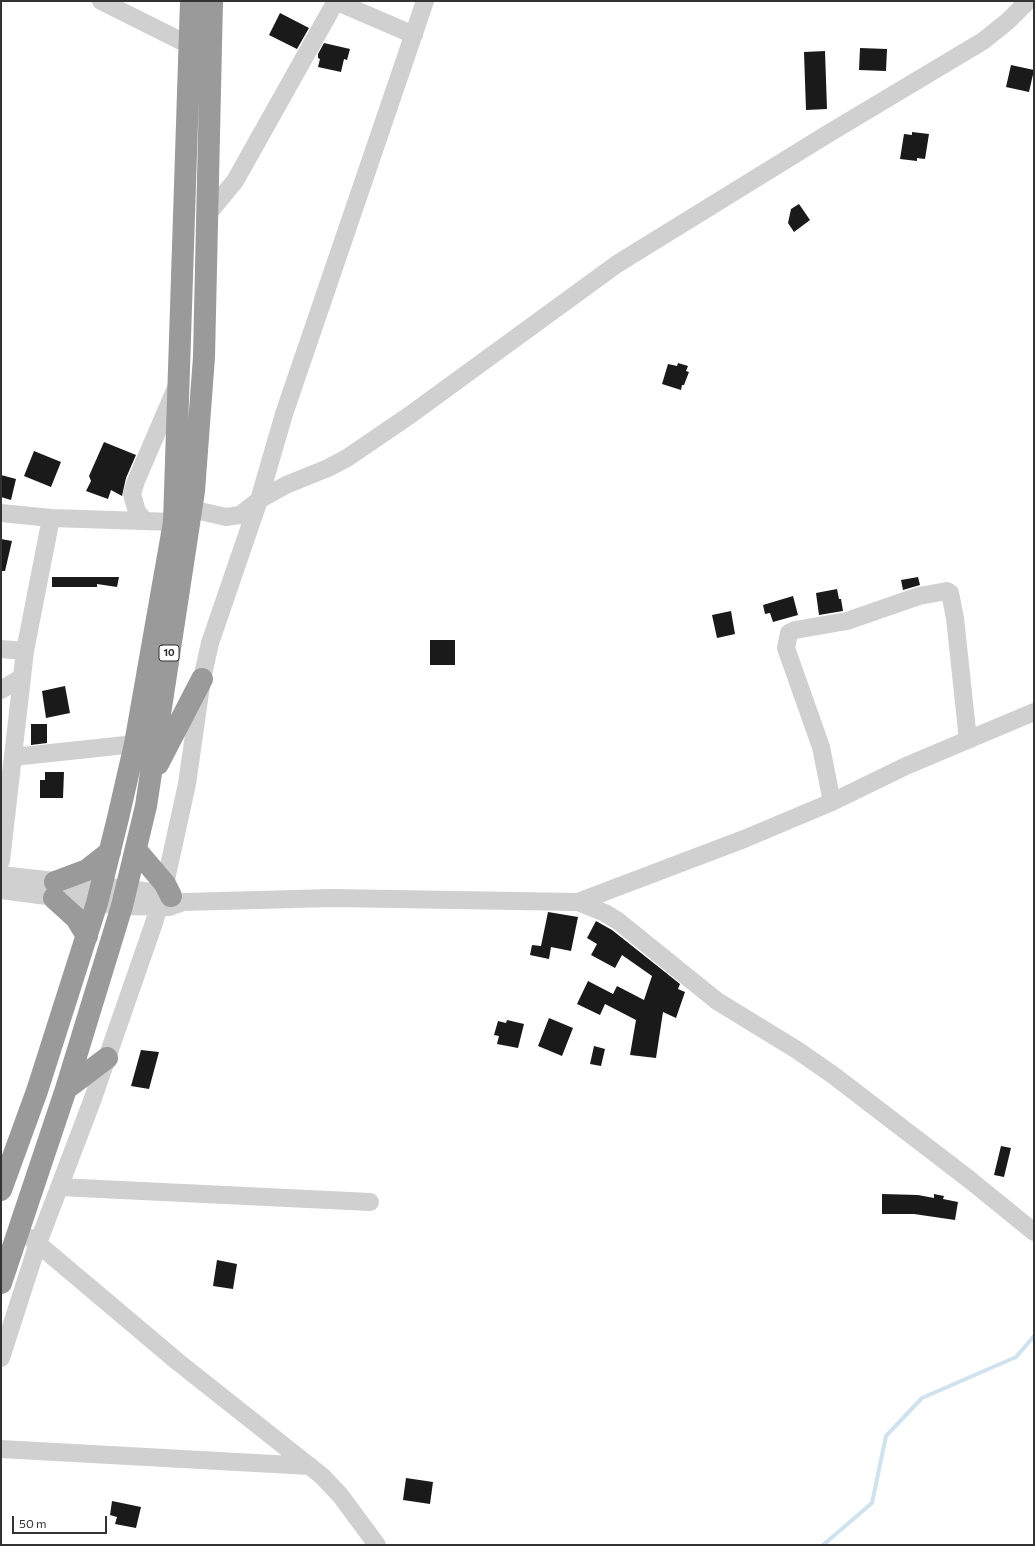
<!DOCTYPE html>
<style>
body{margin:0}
#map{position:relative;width:1035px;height:1546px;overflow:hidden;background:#fff;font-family:Commissioner,sans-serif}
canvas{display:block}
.frame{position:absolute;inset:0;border:2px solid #333;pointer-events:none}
.scale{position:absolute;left:12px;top:1516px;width:95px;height:18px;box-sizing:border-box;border:2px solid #333;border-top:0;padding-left:5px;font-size:12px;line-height:14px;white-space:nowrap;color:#333;-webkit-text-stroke:3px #fff;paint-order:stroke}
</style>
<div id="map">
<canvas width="1035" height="1546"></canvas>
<div class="frame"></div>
<div class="scale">50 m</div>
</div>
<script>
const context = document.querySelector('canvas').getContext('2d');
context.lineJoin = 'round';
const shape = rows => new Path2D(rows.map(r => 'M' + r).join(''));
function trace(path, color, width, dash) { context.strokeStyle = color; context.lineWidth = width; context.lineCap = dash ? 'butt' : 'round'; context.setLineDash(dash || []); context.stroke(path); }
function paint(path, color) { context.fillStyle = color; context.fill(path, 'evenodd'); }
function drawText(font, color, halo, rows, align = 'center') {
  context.font = font + ' Commissioner,sans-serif'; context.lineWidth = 4; context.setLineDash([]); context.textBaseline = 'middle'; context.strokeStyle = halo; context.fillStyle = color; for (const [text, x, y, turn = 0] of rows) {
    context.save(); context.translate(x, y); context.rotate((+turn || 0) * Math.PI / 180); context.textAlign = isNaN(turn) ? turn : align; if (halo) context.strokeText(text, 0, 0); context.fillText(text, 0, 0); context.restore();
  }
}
const stream = shape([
 [823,1545,872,1503,886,1436,922,1398,1016,1357,1034,1336]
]);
const building = shape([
 [280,13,309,28,297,49,269,35],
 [324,43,350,49,347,60,344,59,341,72,318,67,320,59,318,58,318,54],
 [860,48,887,49,886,71,859,70],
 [825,51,827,109,806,110,804,52],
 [1011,65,1034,70,1029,92,1006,87],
 [912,132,929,134,925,159,917,158,917,161,900,159,904,134,912,135],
 [799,204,810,220,794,232,788,223,791,209],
 [678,363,688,366,686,371,689,372,684,385,682,385,681,390,662,384,668,364,677,366],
 [104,442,136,455,126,478,122,496,111,490,108,499,86,491,91,481,89,476],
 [34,451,61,462,51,487,24,476],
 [1,475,16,479,11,500,1,497],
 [1,539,12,541,5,571,1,571],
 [52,577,119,577,117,587,97,584,97,587,52,587],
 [918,577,920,585,903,590,901,580],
 [837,589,839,599,841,599,843,611,819,615,816,593],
 [793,596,798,615,773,622,770,613,765,614,763,605],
 [731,611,735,634,717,638,712,615],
 [430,640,455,640,455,665,430,665],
 [65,686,70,713,46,718,42,691],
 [31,724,47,724,47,743,31,745],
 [45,772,64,772,63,798,40,798,40,780,45,780],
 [548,912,578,917,571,951,551,947,549,959,530,955,532,945,541,946],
 [596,921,612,930,680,984,678,989,685,992,676,1018,663,1012,656,1058,630,1055,636,1020,605,1004,600,1015,577,1004,588,981,613,994,617,986,644,1000,652,976,622,955,615,968,591,955,597,944,587,938],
 [549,1018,573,1028,562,1056,538,1046],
 [507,1020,524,1024,518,1048,497,1044,499,1036,494,1035,498,1021,506,1023],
 [594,1046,605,1049,601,1066,590,1064],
 [141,1050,159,1052,149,1089,131,1086],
 [1001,1146,1011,1148,1004,1177,994,1175],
 [882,1194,918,1195,934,1198,934,1194,944,1196,943,1199,958,1202,955,1220,914,1214,882,1214],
 [217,1260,237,1264,233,1289,213,1286],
 [406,1478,433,1482,430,1504,403,1500],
 [112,1501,141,1507,136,1528,115,1524,117,1517,110,1515]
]);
const minor = shape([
 [101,1,191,46],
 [335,1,414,35],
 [207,215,235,181,336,1],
 [191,509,226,517,240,515,259,500,286,485,328,468,347,458,410,415,617,264,826,135,983,41,1008,21,1028,1],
 [1,513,51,518,174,522],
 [145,521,137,512,132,494,136,481,176,388],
 [1,649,25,651],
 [1,690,21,678],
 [13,757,135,744],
 [832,802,821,747,786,648,789,633,795,630,847,621,919,596,947,591,950,593,955,618,968,740],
 [1,861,25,651,51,518],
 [1,875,162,893,172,897],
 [1,890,122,906,169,907,183,902,332,898,578,902,605,913,618,921,717,1001,797,1050,833,1075,970,1180,1034,1232],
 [578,902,744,839,832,802,906,766,1034,712],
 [59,1187,370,1202],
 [31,1238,178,1362,322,1476,340,1495,377,1545],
 [1,1358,38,1243,92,1101,154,923,165,884,187,784,202,679,210,643,259,500,284,414,425,1],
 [1,1449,310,1466]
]);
const highway = shape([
 [158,764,202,679],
 [137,851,165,884,171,896],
 [55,882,87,870,110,852],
 [54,898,76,918,87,936],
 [66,1089,107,1058],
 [1,1190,37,1091,97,903,118,818,135,744,174,522,191,1],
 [1,1283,66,1089,122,906,146,806,194,491,204,357,212,1]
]);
const shields = [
 [169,653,20]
];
const shieldNames = [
 ["10",169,653]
];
trace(stream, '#cfe2ee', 4);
paint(building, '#1a1a1a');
trace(minor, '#d0d0d0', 18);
trace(highway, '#9a9a9a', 22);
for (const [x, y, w] of shields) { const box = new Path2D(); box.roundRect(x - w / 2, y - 8, w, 16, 3); context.fillStyle = '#fff'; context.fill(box); trace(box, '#333', 1); }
drawText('bold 10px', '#333', null, shieldNames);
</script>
